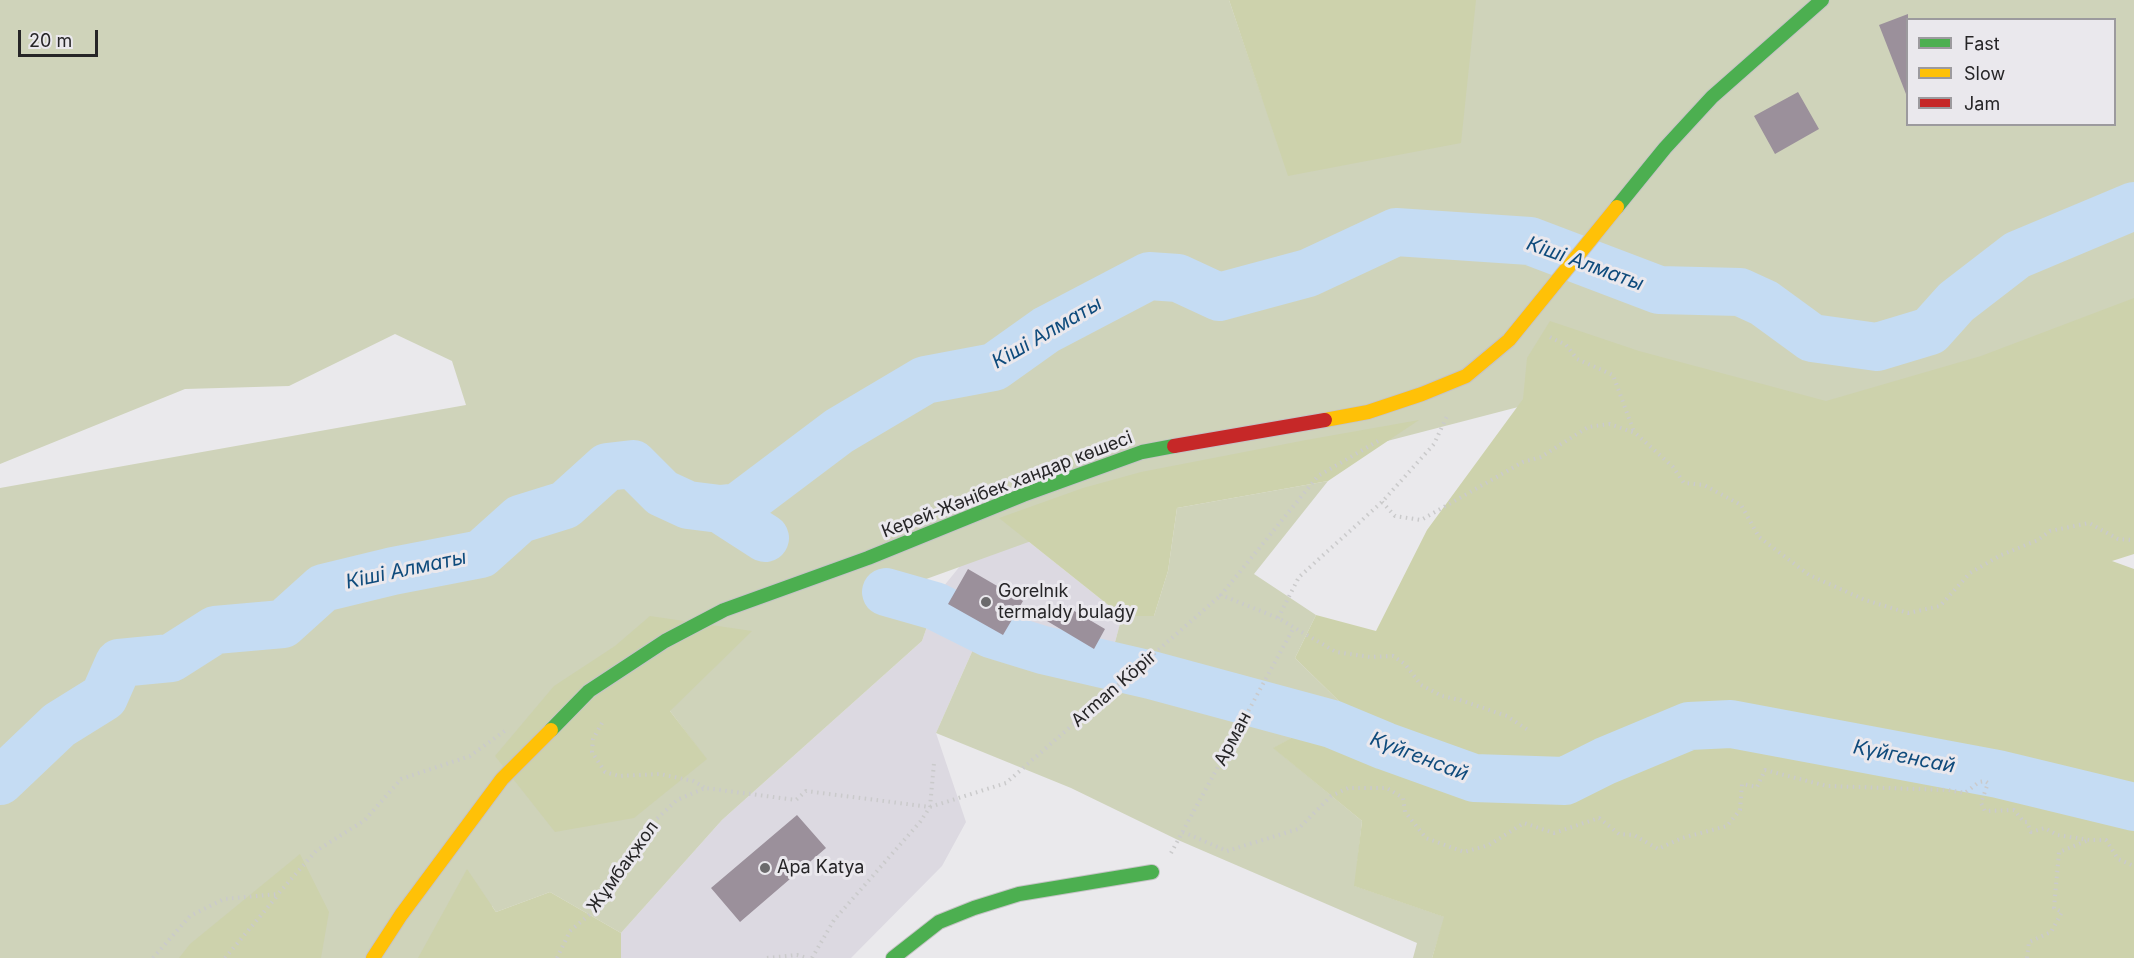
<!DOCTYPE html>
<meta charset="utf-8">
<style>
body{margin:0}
#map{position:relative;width:2134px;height:958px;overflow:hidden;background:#eae9ec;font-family:Inter,sans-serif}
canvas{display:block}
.legend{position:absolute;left:1906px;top:18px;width:210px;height:108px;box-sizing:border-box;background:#eae8ed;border:2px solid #9c9a9e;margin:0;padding:8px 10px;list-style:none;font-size:18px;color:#262527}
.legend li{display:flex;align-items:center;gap:12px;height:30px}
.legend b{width:30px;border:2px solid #9c9a9e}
.scale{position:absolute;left:18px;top:30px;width:80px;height:27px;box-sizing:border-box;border:3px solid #262527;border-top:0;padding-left:8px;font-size:18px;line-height:21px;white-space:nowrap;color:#262527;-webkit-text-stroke:4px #eae8ed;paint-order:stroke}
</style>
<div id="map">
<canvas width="2134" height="958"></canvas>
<ul class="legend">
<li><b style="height:8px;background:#4caf50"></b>Fast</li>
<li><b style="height:8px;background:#ffc107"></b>Slow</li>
<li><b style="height:8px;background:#c62828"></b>Jam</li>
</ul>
<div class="scale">20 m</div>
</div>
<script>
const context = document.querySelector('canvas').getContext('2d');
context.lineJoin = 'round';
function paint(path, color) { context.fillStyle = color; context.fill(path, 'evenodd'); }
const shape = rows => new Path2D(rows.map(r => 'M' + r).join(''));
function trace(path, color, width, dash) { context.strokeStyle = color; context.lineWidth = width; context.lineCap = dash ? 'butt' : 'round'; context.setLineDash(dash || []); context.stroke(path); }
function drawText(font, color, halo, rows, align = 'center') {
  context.font = font + ' Inter,sans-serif'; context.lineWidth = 6; context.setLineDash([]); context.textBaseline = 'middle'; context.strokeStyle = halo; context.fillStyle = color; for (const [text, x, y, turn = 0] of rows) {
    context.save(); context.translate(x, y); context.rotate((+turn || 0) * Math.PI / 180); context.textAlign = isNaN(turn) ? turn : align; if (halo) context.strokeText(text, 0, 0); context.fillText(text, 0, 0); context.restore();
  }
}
const built = shape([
 [999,518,1122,616,1114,646,1087,669,1026,664,975,645,936,733,966,822,942,866,851,958,621,958,621,933,722,820,922,641,939,592]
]);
const green = shape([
 [0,0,1229,0,1262,97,1381,0,2134,0,2134,385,1918,437,1603,385,1106,514,893,591,905,590,921,582,939,592,922,641,722,820,621,933,550,892,496,912,492,906,456,958,0,958,0,488,466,405,452,361,395,334,289,386,185,389,0,464],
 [1908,20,2114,20,2114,124,1908,124],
 [673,709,670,711,706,759,588,764],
 [1328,481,1254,574,1316,615,1295,658,1346,708,1274,748,1362,821,1355,886,1445,917,1432,958,1413,958,1417,943,1178,840,1071,788,936,733,975,645,1026,664,1087,669,1114,646,1122,616,1154,616,1168,571,1177,508]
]);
const forest = shape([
 [1229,0,1476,0,1461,143,1288,176],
 [2134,298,2134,554,2112,561,2134,569,2134,958,1432,958,1444,917,1354,886,1362,821,1273,748,1346,708,1295,658,1316,615,1376,631,1427,530,1523,399,1527,358,1550,321,1639,351,1826,401,1981,356],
 [1419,420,1328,481,1177,508,1168,571,1154,616,1122,616,999,518,1083,488,1141,472,1306,440],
 [650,616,752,631,670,711,707,759,634,818,555,832,495,756,554,686,615,646],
 [300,854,329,912,321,958,179,958,190,944],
 [467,869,496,912,550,892,621,933,621,958,418,958]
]);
const river = shape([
 [720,509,765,538],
 [886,592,935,606,991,634,1043,650,1151,675,1332,724,1385,746,1474,778,1565,781,1605,761,1689,726,1731,724,1998,774,2134,807],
 [0,781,59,725,104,697,119,663,171,658,215,630,283,624,323,588,393,571,481,554,520,519,565,505,607,467,633,464,662,493,688,505,720,509,738,507,839,431,925,380,994,367,1046,330,1149,276,1178,278,1219,297,1308,273,1396,232,1530,241,1659,290,1740,292,1764,303,1812,338,1877,347,1930,331,1956,302,2017,255,2134,206]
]);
const building = shape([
 [1908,14,1908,94,1906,94,1879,25],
 [1798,92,1819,129,1775,154,1754,116],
 [968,569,1023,601,1003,635,948,604],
 [1059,602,1105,629,1094,649,1047,621],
 [797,815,826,848,740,922,711,888]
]);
const path = shape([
 [1550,337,1566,345,1577,359,1613,375,1634,432],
 [1378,441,1318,476,1221,595,1278,618,1336,652,1370,657,1393,656,1405,664,1421,685,1442,696,1460,700,1507,716,1528,730],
 [1382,502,1395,516,1421,520,1523,462,1541,457,1588,427,1610,424,1635,433,1673,467,1684,483,1704,485,1741,505,1759,537,1809,575,1865,600,1908,613,1940,606,1970,573,2001,555,2038,540,2050,531,2089,523,2118,539,2134,540],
 [1278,618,1299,577,1382,502,1434,444,1447,416],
 [602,723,593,739,592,752,605,772,619,776,660,774,693,781,704,787],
 [1183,832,1227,851,1298,829,1331,796,1348,788,1387,788,1403,798,1405,812,1426,838,1464,852,1489,845,1524,823,1554,833,1599,818,1619,834,1634,835,1658,849,1682,838,1727,826,1740,810,1742,784,1757,787,1765,770,1827,786,1948,790,1965,793,1979,782,1985,781,1988,783,1981,803,1985,811,2014,810,2024,822,2027,822,2031,832,2045,828,2057,835,2090,840,2106,840,2118,859,2134,866],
 [1171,853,1294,627],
 [153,958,190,916,224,899,278,894,316,851,365,820,401,779,470,756,506,730],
 [225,958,278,895],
 [557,958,570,931,589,915,639,851,649,826,677,800,705,788,796,800,806,791,930,807,1006,783,1221,595],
 [767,958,797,955,807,958],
 [812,958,834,920,920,822,930,807,934,763],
 [2027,958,2029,942,2051,932,2062,912,2054,908,2059,852,2089,840]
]);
const fast = shape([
 [1617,207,1665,148,1712,97,1822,0],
 [551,730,589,691,665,641,724,610,868,558,1023,495,1142,452,1174,446],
 [893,958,939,922,974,908,1019,894,1152,872]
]);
const slow = shape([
 [1325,420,1368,412,1422,394,1466,376,1509,340,1617,207],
 [373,958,401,915,502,779,551,730]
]);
const jam = shape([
 [1174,446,1325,420]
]);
const markers = [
 [986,602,6,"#6b6a6c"],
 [765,868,6,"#6b6a6c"]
];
const streetNames = [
 ["Керей-Жәнібек хандар көшесі",1007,485,-21],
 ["Arman Köpir",1114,689,-41],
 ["Арман",1233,739,-62],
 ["Жұмбақжол",623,867,-54]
];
const poiNames = [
 ["Gorelnık",998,592],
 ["termaldy bulaǵy",998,613],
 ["Apa Katya",777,868]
];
const waterNames = [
 ["Кіші Алматы",1585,264,20],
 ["Кіші Алматы",1047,333,-30],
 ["Кіші Алматы",406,570,-12],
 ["Күйгенсай",1419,757,21],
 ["Күйгенсай",1904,757,11]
];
paint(built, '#dcd9e1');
paint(green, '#cfd3ba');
paint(forest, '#cdd2ac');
trace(river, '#c5dcf3', 48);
paint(building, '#9b909b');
trace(fast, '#c5c4c6', 16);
trace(slow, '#c5c4c6', 16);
trace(jam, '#c5c4c6', 16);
trace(path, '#cacacb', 4, [1.5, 4.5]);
trace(fast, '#4caf50', 14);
trace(slow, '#ffc107', 14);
trace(jam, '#c62828', 14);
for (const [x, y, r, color] of markers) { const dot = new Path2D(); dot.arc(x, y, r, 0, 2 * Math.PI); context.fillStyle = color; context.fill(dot); trace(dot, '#eae8ed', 2); }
drawText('18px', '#262527', '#eae8ed', streetNames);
drawText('18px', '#262527', '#eae8ed', poiNames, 'left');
drawText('italic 20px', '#0f4b7c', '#eae8ed', waterNames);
</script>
